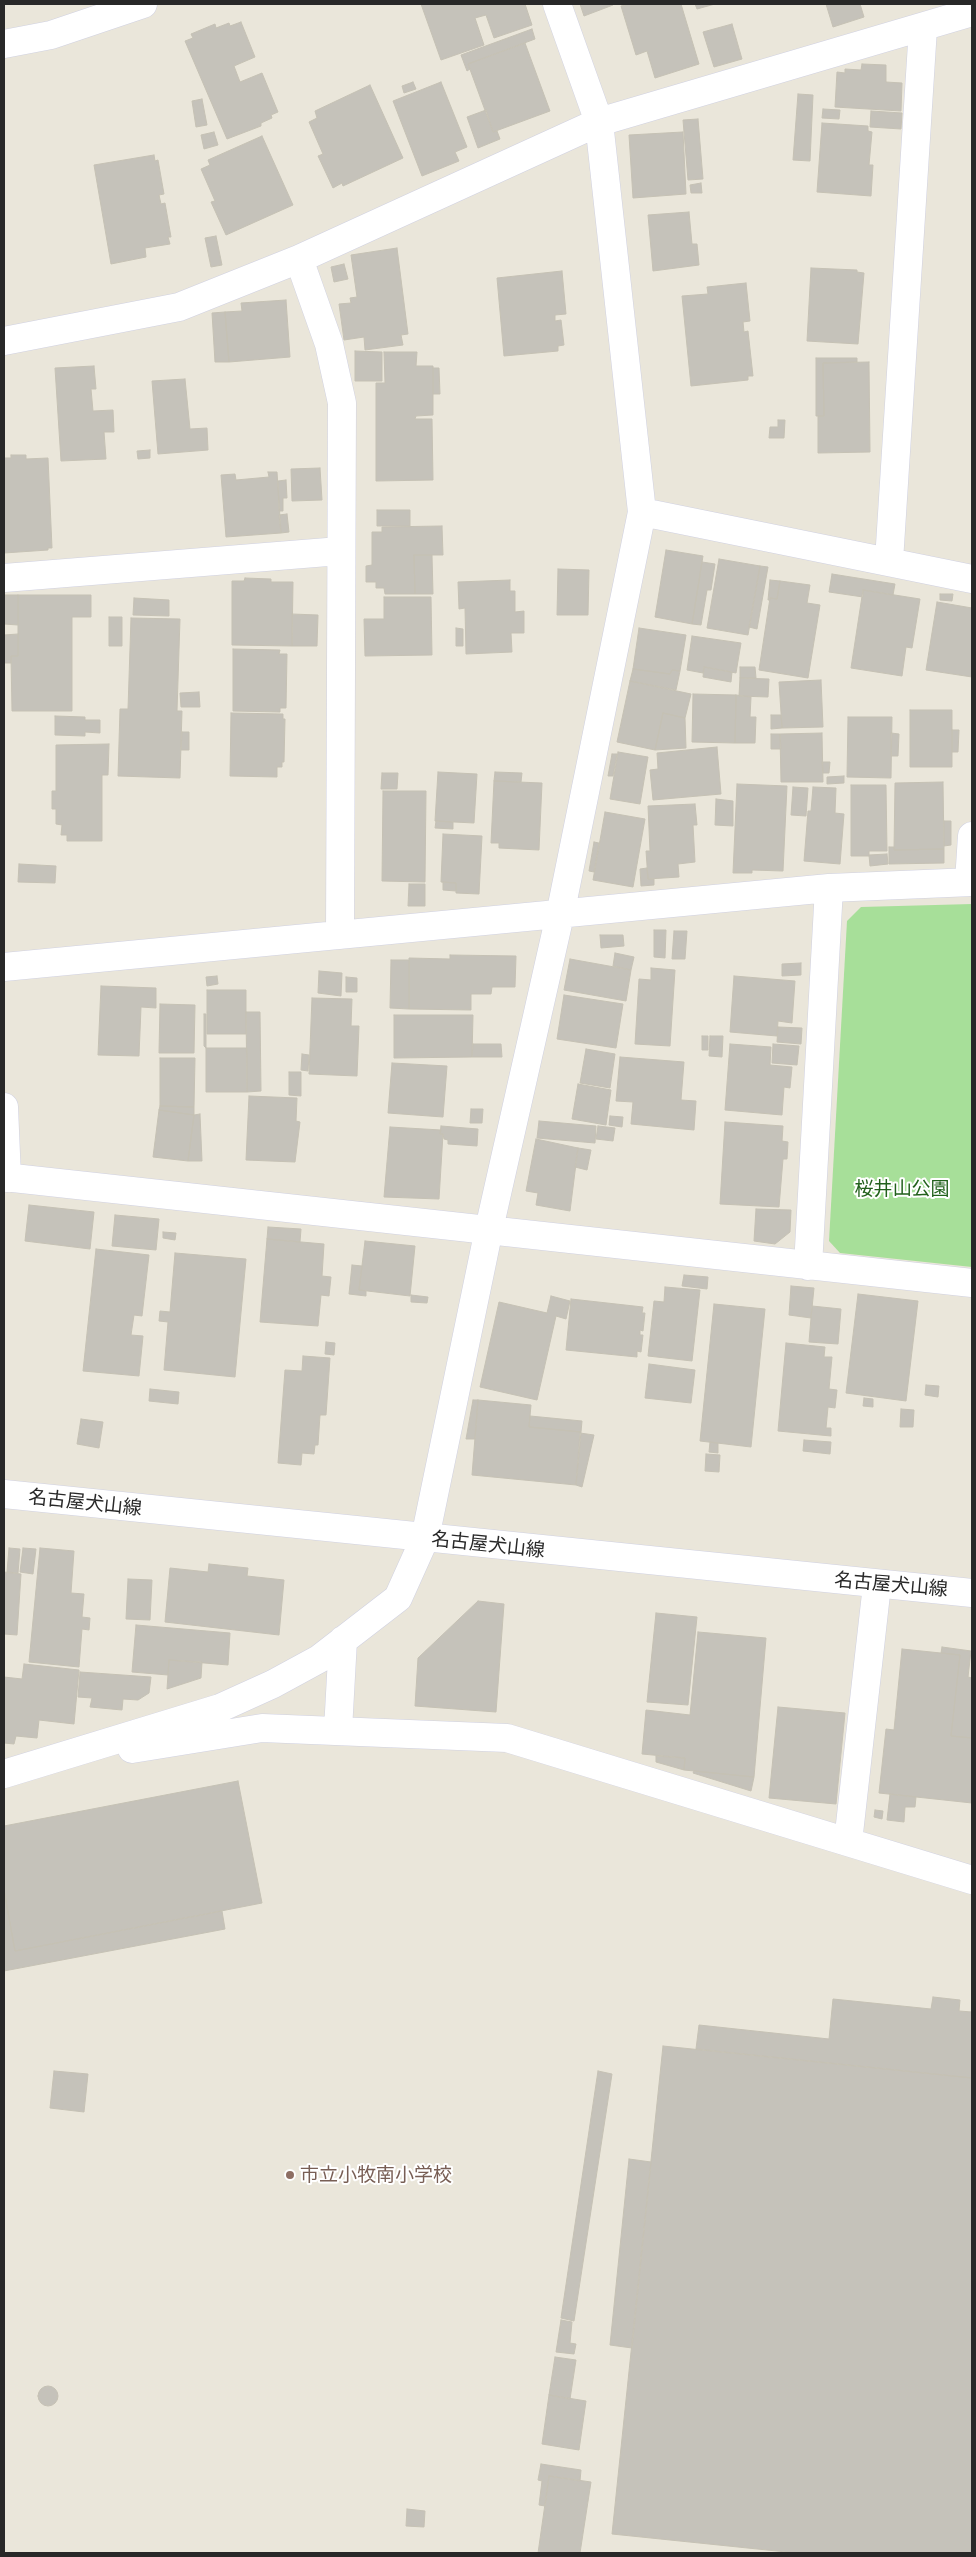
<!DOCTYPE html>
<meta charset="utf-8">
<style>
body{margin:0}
#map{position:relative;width:976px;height:2557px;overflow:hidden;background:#eae6da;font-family:"Alegreya Sans",sans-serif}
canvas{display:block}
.frame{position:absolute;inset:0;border:5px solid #282828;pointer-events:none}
</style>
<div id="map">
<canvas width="976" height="2557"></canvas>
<div class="frame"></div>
</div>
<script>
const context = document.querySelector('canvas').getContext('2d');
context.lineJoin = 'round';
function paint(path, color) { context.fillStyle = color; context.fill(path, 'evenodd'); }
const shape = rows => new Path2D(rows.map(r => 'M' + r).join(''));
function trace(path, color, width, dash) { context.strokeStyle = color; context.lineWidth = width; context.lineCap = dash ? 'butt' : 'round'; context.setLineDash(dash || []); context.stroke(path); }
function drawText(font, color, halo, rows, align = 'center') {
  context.font = font + ' "Alegreya Sans","Noto Sans JP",sans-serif'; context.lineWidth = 4; context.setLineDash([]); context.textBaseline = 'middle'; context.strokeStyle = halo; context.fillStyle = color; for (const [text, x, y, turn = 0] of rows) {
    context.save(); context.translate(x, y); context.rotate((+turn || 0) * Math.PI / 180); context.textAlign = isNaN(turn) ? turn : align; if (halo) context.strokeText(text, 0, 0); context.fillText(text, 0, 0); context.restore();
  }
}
const green = shape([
 [972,904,972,1267,840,1253,829,1241,847,921,861,907]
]);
const building = shape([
 [421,4,525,4,532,25,494,38,486,15,475,18,484,45,441,60,421,4],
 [580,4,612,4,613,5,584,16,580,4],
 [630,4,681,4,699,64,655,78,647,51,636,55,621,6,630,4],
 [695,4,715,4,697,9,695,4],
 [826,4,860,4,864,17,833,27,826,4],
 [241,22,255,57,234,66,240,82,262,73,278,112,271,115,272,118,261,123,261,126,227,139,185,41,193,38,191,34,215,24,216,28,229,23,230,26,241,22],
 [732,24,742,59,714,67,703,32,732,24],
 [532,29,535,39,468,64,470,69,467,71,461,55,532,29],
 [525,43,550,111,493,132,468,64,525,43],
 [862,64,886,65,886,82,902,83,901,111,835,107,837,72,845,73,845,69,861,70,862,64],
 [413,82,416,89,404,93,402,86,413,82],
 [441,82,467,147,455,152,459,161,422,176,393,101,441,82],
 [370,85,403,158,343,186,342,183,333,188,318,156,323,154,309,122,317,118,315,111,370,85],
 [798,94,813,95,810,161,793,160,798,94],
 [202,99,207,125,196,127,192,101,202,99],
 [823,109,840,110,839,119,822,118,823,109],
 [486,110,493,132,497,131,500,139,478,148,467,117,486,110],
 [871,111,902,113,901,129,870,127,871,111],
 [698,119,703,179,688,180,683,120,698,119],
 [822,123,868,126,868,131,872,132,869,165,873,165,871,196,817,192,822,123],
 [214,132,218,145,204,149,201,135,214,132],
 [683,132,686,194,633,198,629,135,683,132],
 [262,136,293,205,226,235,211,202,215,201,201,169,210,165,208,160,262,136],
 [154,155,155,161,158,160,164,194,159,195,161,204,165,203,171,237,168,237,170,244,145,248,146,257,111,264,94,165,154,155],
 [701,183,702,193,691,193,690,185,701,183],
 [689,212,692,244,697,244,699,265,653,271,648,215,689,212],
 [216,236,222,265,211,267,205,238,216,236],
 [397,248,408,334,401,335,403,345,365,350,364,337,344,340,339,304,351,303,350,298,357,297,351,255,397,248],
 [344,264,348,279,334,282,331,267,344,264],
 [811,268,857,270,857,272,864,273,858,344,807,341,811,268],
 [562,271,566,314,555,315,555,321,561,320,564,345,558,346,558,351,504,356,497,278,562,271],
 [746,283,750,321,743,322,744,332,748,331,753,376,748,376,748,380,691,386,682,296,708,294,707,287,746,283],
 [286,300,290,357,229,362,225,312,242,311,241,303,286,300],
 [225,312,229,362,215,362,212,313,225,312],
 [355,351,382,352,382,381,355,381,355,351],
 [384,352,417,352,416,366,433,366,433,415,416,416,415,419,432,419,433,480,376,481,376,383,385,383,384,352],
 [816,358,857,358,857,362,823,363,824,416,816,416,816,358],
 [869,362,870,452,818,453,818,416,824,416,823,363,869,362],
 [94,366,96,389,91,389,93,411,113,410,114,432,104,432,106,459,61,461,55,368,94,366],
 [433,368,439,368,440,394,433,394,433,368],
 [185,379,190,429,207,428,208,450,158,454,152,381,185,379],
 [778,420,785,420,784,438,769,438,770,427,778,427,778,420],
 [150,450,150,458,138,459,137,451,150,450],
 [11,455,26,455,26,459,48,458,52,548,48,548,48,550,4,553,4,458,11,458,11,455],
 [320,468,322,500,292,501,291,469,320,468],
 [268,472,277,472,281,533,226,537,221,475,235,474,236,480,269,477,268,472],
 [286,480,287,498,283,498,283,511,279,511,278,481,286,480],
 [377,510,410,510,410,526,377,526,377,510],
 [287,514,289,532,281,533,279,515,287,514],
 [442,526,443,555,414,555,415,594,385,594,384,588,376,588,376,582,366,582,366,566,372,565,372,532,382,532,382,527,442,526],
 [666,550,703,556,692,624,655,617,666,550],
 [414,555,432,555,433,594,415,594,414,555],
 [719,559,760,566,748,635,707,628,719,559],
 [702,562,715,564,711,590,707,590,701,625,692,624,702,562],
 [760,566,768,567,757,629,749,627,760,566],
 [558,569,589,570,588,615,557,615,558,569],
 [832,574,895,584,893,595,863,590,863,597,829,592,832,574],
 [245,578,271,579,271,582,293,582,292,646,232,645,232,581,244,581,245,578],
 [510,580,510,591,515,591,515,612,524,611,524,633,511,633,512,652,466,654,465,608,459,609,458,582,510,580],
 [770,580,780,581,777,599,770,598,770,600,768,600,770,580],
 [780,581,810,585,807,603,820,605,808,678,759,670,770,598,777,599,780,581],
 [863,590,920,599,912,648,906,647,902,676,851,668,863,590],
 [940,594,953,594,952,601,940,600,940,594],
 [4,595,18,595,18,625,4,624,4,595],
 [18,595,91,595,91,617,72,617,72,711,12,711,11,656,18,656,18,595],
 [384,597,431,597,432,655,365,656,364,619,384,619,384,597],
 [134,598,169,600,169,616,133,615,134,598],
 [937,602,972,608,972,677,926,670,937,602],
 [292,614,318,615,317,646,292,646,292,614],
 [109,617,122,617,122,646,109,646,109,617],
 [131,618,180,619,177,711,182,711,180,778,118,776,120,709,128,709,131,618],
 [456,628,463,629,463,646,456,646,456,628],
 [639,628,686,635,680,671,672,670,670,674,633,669,639,628],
 [18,634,18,656,11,656,11,663,4,663,4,635,18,634],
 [692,636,741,643,736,673,704,667,703,673,687,670,692,636],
 [233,649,280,650,279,654,287,654,286,708,280,708,280,712,233,711,233,649],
 [704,667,732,672,731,682,703,677,704,667],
 [740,667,755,667,756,678,740,678,740,667],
 [633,669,670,674,672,670,680,671,676,690,630,681,633,669],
 [740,678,769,679,768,697,739,696,740,678],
 [821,680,823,727,782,728,779,682,821,680],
 [630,681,691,694,685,718,663,713,655,750,617,742,630,681],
 [199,692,200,707,181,707,180,693,199,692],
 [693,694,736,695,735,743,692,742,693,694],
 [736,695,751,697,750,717,756,717,755,743,735,743,736,695],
 [910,710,952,710,952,767,910,767,910,710],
 [231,713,283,714,283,719,285,719,284,762,282,762,282,767,277,767,277,777,230,776,231,713],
 [663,713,685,718,686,748,655,750,663,713],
 [771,715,781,715,782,728,771,729,771,715],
 [55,716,85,717,85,720,100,720,100,733,85,732,85,736,55,735,55,716],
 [848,717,892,717,891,778,847,777,848,717],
 [952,730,959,730,958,752,952,752,952,730],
 [182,732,189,732,189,750,181,750,182,732],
 [822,733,823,782,781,782,780,734,822,733],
 [891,733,899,734,898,756,891,756,891,733],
 [771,734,780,734,781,749,771,749,771,734],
 [109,744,108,775,102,775,102,841,67,841,67,835,61,835,62,825,56,824,56,809,52,809,52,791,56,791,56,745,109,744],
 [717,747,721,794,653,800,650,770,658,769,657,753,717,747],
 [618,752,648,757,640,804,610,799,618,752],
 [612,754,617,754,613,776,608,776,612,754],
 [822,762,830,762,829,773,823,773,822,762],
 [438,772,477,774,474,823,435,821,438,772],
 [495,772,522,773,521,782,494,781,495,772],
 [382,773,398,773,397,789,381,789,382,773],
 [844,776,844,783,827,784,827,777,844,776],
 [494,781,542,783,539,850,499,848,499,843,491,843,494,781],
 [943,782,944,849,894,850,895,783,943,782],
 [737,784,787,786,783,871,752,870,752,873,733,873,737,784],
 [851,785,886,785,887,851,869,851,869,856,851,856,851,785],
 [793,787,808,788,806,816,791,815,793,787],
 [813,787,836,788,835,813,844,814,840,864,804,861,808,811,811,811,813,787],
 [383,791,426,791,425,882,382,881,383,791],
 [716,799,733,801,733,826,715,825,716,799],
 [695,804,697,825,693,825,695,862,678,864,679,877,648,879,646,851,650,851,648,806,695,804],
 [605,812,645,819,633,887,593,880,605,812],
 [436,821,453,822,453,829,435,828,436,821],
 [944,821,951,821,951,845,944,846,944,821],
 [443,834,482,836,479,894,456,893,456,883,441,882,443,834],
 [594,842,599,843,594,872,589,871,594,842],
 [889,847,894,847,894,850,944,849,944,863,889,864,889,847],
 [887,854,888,864,870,866,869,855,887,854],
 [19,864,56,866,55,883,18,882,19,864],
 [647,868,648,879,654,879,654,885,641,886,640,869,647,868],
 [443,882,456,883,456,891,443,890,443,882],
 [409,884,425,884,425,906,408,906,409,884],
 [654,930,666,930,665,958,654,957,654,930],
 [674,931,687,931,685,959,672,959,674,931],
 [600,935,623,935,624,946,601,948,600,935],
 [615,953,634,957,631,970,613,966,615,953],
 [450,955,516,956,515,987,492,987,491,994,471,994,471,1010,409,1009,409,958,450,959,450,955],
 [570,959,631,970,626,1001,564,990,570,959],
 [391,960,409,960,409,1009,390,1008,391,960],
 [801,963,801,975,782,976,782,964,801,963],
 [651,968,675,970,670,1046,635,1044,639,979,651,980,651,968],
 [319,971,342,973,341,996,318,993,319,971],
 [217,976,218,984,207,986,206,977,217,976],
 [734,976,795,981,792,1023,778,1021,777,1036,730,1032,734,976],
 [346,977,357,978,357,992,346,992,346,977],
 [101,986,156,988,156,1008,141,1007,139,1056,98,1055,101,986],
 [207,990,246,990,246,1034,207,1034,207,990],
 [564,995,623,1004,616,1048,557,1039,564,995],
 [312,998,352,999,351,1026,359,1026,357,1076,309,1074,312,998],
 [160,1004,195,1005,194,1053,159,1053,160,1004],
 [246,1012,260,1012,261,1091,247,1092,246,1012],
 [204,1014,206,1014,206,1048,204,1046,204,1014],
 [394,1015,473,1015,472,1057,394,1058,394,1015],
 [778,1027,802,1028,801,1044,777,1042,778,1027],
 [702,1036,708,1036,708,1050,702,1050,702,1036],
 [710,1036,723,1036,722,1057,709,1056,710,1036],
 [473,1044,501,1044,502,1057,472,1057,473,1044],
 [730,1044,771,1047,770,1065,792,1067,790,1088,784,1087,782,1115,725,1110,730,1044],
 [773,1044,799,1046,797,1065,772,1063,773,1044],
 [206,1048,247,1048,247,1092,206,1092,206,1048],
 [586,1049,615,1054,610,1088,580,1083,586,1049],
 [302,1054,309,1055,308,1071,301,1070,302,1054],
 [620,1057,684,1062,681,1100,696,1101,694,1130,631,1124,633,1102,616,1101,620,1057],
 [160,1058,195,1058,194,1107,160,1106,160,1058],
 [392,1063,447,1066,443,1117,388,1113,392,1063],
 [289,1072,301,1072,301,1096,289,1095,289,1072],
 [578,1084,611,1090,606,1125,572,1119,578,1084],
 [249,1096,297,1098,296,1121,300,1122,295,1162,246,1160,249,1096],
 [160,1106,194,1107,194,1115,159,1110,160,1106],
 [471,1109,483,1109,482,1123,470,1123,471,1109],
 [159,1110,194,1115,188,1161,153,1157,159,1110],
 [200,1114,202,1161,188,1161,194,1115,200,1114],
 [610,1116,623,1117,622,1127,609,1125,610,1116],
 [539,1121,596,1126,595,1143,537,1138,539,1121],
 [725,1122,783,1126,782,1141,788,1142,787,1159,783,1159,779,1207,720,1204,725,1122],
 [441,1126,478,1129,477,1146,448,1144,448,1140,444,1139,443,1134,440,1134,441,1126],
 [598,1126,615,1128,613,1141,596,1139,598,1126],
 [390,1127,441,1130,440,1134,443,1134,439,1199,384,1197,390,1127],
 [536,1139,578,1148,570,1211,536,1205,538,1193,526,1191,536,1139],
 [578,1148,591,1150,587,1170,575,1167,578,1148],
 [29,1205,94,1212,90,1249,25,1241,29,1205],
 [756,1209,791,1210,790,1232,775,1244,754,1241,756,1209],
 [115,1215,159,1219,156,1250,112,1246,115,1215],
 [268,1227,301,1229,300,1242,267,1239,268,1227],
 [163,1232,176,1233,175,1240,163,1238,163,1232],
 [267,1239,324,1244,322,1276,331,1277,329,1296,321,1295,318,1326,260,1322,267,1239],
 [365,1241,415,1246,410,1296,359,1290,365,1241],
 [96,1249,149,1255,142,1316,134,1315,131,1335,143,1336,139,1376,83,1371,96,1249],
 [175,1253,246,1259,235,1377,164,1370,168,1322,159,1321,160,1311,170,1312,175,1253],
 [352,1265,362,1266,359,1290,366,1291,366,1296,349,1294,352,1265],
 [684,1275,708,1277,707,1289,682,1286,684,1275],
 [791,1286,814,1288,811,1318,789,1315,791,1286],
 [665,1287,700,1290,692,1361,648,1356,654,1301,664,1302,665,1287],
 [858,1294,918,1301,906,1401,846,1393,858,1294],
 [411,1295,428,1297,427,1303,411,1302,411,1295],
 [551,1296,570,1301,566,1319,556,1316,537,1400,480,1387,499,1302,547,1313,551,1296],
 [571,1299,643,1307,642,1313,645,1313,643,1331,640,1330,640,1335,643,1335,641,1352,637,1351,637,1357,566,1350,571,1299],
 [714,1304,765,1309,751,1447,700,1441,714,1304],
 [812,1306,841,1309,838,1344,809,1342,812,1306],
 [326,1342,335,1343,334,1355,325,1354,326,1342],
 [786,1343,825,1347,824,1357,832,1357,829,1389,837,1390,835,1408,828,1407,826,1428,831,1428,831,1436,778,1431,786,1343],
 [303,1356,330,1358,326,1415,320,1415,318,1445,315,1445,314,1454,302,1453,301,1465,278,1463,285,1370,302,1371,303,1356],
 [649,1364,695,1370,691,1403,645,1398,649,1364],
 [926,1385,939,1386,938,1397,925,1395,926,1385],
 [150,1389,179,1392,178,1404,149,1401,150,1389],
 [864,1398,873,1399,873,1407,863,1406,864,1398],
 [473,1400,478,1400,475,1439,466,1439,473,1400],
 [478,1400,531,1405,529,1427,581,1432,576,1485,472,1475,478,1400],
 [901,1409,914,1410,913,1427,900,1427,901,1409],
 [530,1416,582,1421,581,1432,529,1427,530,1416],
 [81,1419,103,1422,99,1448,77,1444,81,1419],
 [580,1433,594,1435,582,1487,576,1485,580,1433],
 [804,1440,831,1442,830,1454,803,1451,804,1440],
 [710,1442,718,1443,718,1453,709,1452,710,1442],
 [706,1454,720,1455,719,1472,705,1471,706,1454],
 [9,1548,20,1549,18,1573,7,1572,9,1548],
 [23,1548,36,1549,33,1574,20,1572,23,1548],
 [40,1548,74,1551,71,1593,84,1594,82,1617,90,1618,89,1630,82,1629,79,1667,29,1662,40,1548],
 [209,1564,248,1568,247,1576,284,1580,279,1635,165,1622,170,1568,208,1572,209,1564],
 [4,1572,21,1574,17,1635,4,1634,4,1572],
 [128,1579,152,1580,150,1620,126,1619,128,1579],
 [478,1601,504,1604,496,1712,415,1706,418,1658,478,1601],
 [656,1613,697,1617,688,1705,647,1702,656,1613],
 [136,1625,230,1633,228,1665,169,1660,168,1675,132,1672,136,1625],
 [698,1632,766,1638,754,1777,684,1770,685,1758,642,1754,646,1710,690,1715,698,1632],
 [942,1647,971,1651,968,1677,972,1678,972,1738,951,1736,960,1655,941,1653,942,1647],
 [902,1649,960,1655,951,1736,972,1738,972,1803,879,1793,886,1729,894,1730,902,1649],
 [169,1660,202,1662,201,1678,167,1689,169,1660],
 [24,1664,79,1670,74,1724,39,1720,37,1738,16,1736,14,1744,4,1743,4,1677,22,1679,24,1664],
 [80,1672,151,1677,149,1693,138,1700,123,1699,122,1710,90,1707,92,1698,78,1697,80,1672],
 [778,1707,845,1713,836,1804,769,1798,778,1707],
 [656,1756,685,1758,684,1770,656,1762,656,1756],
 [694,1771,754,1777,751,1791,693,1773,694,1771],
 [238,1781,262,1903,15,1951,4,1890,4,1826,238,1781],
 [890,1794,916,1797,915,1807,905,1807,904,1822,887,1820,890,1794],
 [875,1810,883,1811,882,1819,874,1817,875,1810],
 [4,1890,15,1951,222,1911,225,1929,4,1971,4,1890],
 [933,1997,960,2000,959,2011,972,2012,972,2078,696,2049,699,2025,829,2039,833,1999,931,2009,933,1997],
 [663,2046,972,2078,972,2553,796,2553,612,2534,663,2046],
 [54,2071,88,2074,84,2112,50,2108,54,2071],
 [598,2071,612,2074,574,2321,561,2318,598,2071],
 [629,2159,651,2162,632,2348,610,2345,629,2159],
 [561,2320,572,2322,570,2343,576,2344,574,2354,556,2352,561,2320],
 [555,2357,576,2360,570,2399,549,2395,555,2357],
 '38 2396a10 10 0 1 1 20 0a10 10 0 1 1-20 0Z',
 [549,2395,586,2401,579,2450,542,2444,549,2395],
 [541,2464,581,2470,580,2481,549,2476,545,2506,539,2505,542,2481,538,2480,541,2464],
 [549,2476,591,2482,580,2553,538,2553,549,2476],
 [407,2509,425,2511,424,2527,406,2526,407,2509]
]);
const street = shape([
 [299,259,329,344,342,403,340,935],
 [4,341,179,307,299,259,599,122,972,12],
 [642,512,972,579],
 [889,561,923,28],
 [4,578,340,551],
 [969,882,972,836],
 [4,967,829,888,972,882],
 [4,1107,7,1178],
 [4,1177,972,1283],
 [808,1266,829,888],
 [338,1730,343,1640],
 [132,1749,262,1728,507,1738,972,1880],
 [4,1774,220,1708,273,1684,319,1659,398,1598,425,1538,489,1229,560,915,642,512,599,122,557,4],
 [848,1842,877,1585]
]);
const secondary = shape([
 [4,44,51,35,143,4],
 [4,1494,972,1593]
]);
const markers = [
 [290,2175,5,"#8d6e63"]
];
const parkNames = [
 ["桜井山公園",902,1189]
];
const streetNames = [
 ["名古屋犬山線",85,1503,6],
 ["名古屋犬山線",488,1545,6],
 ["名古屋犬山線",891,1585,5]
];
const educationNames = [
 ["市立小牧南小学校",300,2175]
];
paint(green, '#a7df99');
paint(building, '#c5c2ba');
trace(building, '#c5c1b4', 1);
trace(street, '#d0d1e1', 29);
trace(secondary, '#d0d1e1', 29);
trace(street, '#fff', 28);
trace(secondary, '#fff', 28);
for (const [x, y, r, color] of markers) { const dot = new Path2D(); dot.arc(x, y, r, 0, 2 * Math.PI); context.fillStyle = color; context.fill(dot); trace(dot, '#fff', 2); }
drawText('19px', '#22611c', '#fff', parkNames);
drawText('19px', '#282828', '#fff', streetNames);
drawText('19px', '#785e54', '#fff', educationNames, 'left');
</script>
